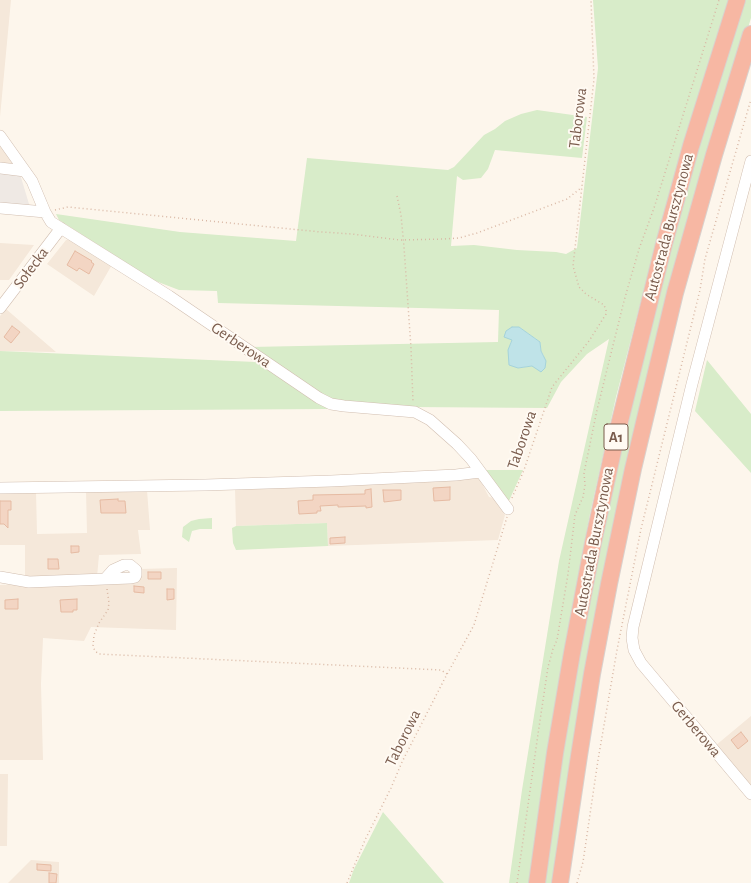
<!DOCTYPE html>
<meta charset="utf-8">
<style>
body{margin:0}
canvas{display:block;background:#fdf6ec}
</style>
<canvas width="751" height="883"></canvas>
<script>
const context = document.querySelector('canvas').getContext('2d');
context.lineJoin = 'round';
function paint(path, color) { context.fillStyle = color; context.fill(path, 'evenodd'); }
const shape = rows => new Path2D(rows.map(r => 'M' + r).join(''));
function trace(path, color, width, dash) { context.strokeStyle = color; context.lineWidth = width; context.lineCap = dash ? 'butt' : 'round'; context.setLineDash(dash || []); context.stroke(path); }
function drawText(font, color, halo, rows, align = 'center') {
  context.font = font + ' "Alegreya Sans",sans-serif'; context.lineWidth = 4; context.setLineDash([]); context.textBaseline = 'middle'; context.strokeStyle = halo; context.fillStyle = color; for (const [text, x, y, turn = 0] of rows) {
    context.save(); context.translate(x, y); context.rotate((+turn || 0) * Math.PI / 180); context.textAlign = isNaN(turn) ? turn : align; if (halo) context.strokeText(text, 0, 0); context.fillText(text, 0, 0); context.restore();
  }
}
const residential = shape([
 [0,0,11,0,0,117],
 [0,129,15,155,26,170,0,168],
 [73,239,113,263,94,296,47,264,66,240],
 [0,243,34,245,9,280,0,280],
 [6,309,56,352,0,351,0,316],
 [479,478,489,497,494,498,505,515,498,540,328,546,327,523,236,526,235,488,351,484],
 [86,490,147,490,150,530,138,530,141,554,99,555,97,577,25,578,25,545,0,545,0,492,36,491,37,534,87,533],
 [177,568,176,630,91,627,84,641,43,638,41,684,43,760,0,760,0,585,139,581,139,569],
 [751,716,751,789,715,746],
 [0,774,8,774,7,846,0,846],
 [31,860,59,862,59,883,8,883]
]);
const industrial = shape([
 [0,172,20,174,32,214,0,211]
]);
const green = shape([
 [593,0,729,0,683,147,658,235,616,397,590,514,564,650,542,785,529,883,509,883,522,790,559,561,609,339,587,354,561,382,547,408,409,407,332,401,250,347,498,342,499,310,218,303,217,291,179,290,153,280,59,220,56,214,180,232,296,241,307,158,448,170,454,167,484,135,495,129,505,121,521,114,537,110,587,117,582,158,495,150,488,169,481,178,463,180,457,176,451,246,474,245,517,250,556,252,566,254,577,248,598,68],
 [519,327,540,342,541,351,544,356,532,366,518,368,510,344],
 [743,0,751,0,751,18,694,205,556,883,542,883,554,797,598,542,681,202],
 [0,351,256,362,281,376,329,409,0,411],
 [707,360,751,414,751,473,695,411],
 [483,470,523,470,508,503],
 [212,518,212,529,200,529,192,531,189,542,182,537,183,527,191,521,199,519],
 [327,523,328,546,236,550,233,543,232,528,236,526],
 [383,812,444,883,349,883,354,869]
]);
const water = shape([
 [512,327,519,327,540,342,541,351,546,361,545,368,541,372,532,366,518,368,509,365,508,350,512,340,504,337,506,331,512,327]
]);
const building = shape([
 [75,251,92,261,91,262,94,264,89,274,79,268,77,271,67,265,75,251],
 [12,326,20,332,11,343,4,337,12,326],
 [450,487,450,500,434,501,433,488,450,487],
 [371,489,372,507,366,508,366,506,338,507,338,505,320,506,321,511,317,511,317,513,299,514,298,501,313,500,313,495,365,494,365,490,371,489],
 [383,490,401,490,401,500,384,502,383,490],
 [118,499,118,501,125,501,126,513,101,513,100,500,118,499],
 [0,501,11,501,11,510,8,510,8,528,4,524,0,524,0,501],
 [345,537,345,543,330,544,330,538,345,537],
 [71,546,79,546,79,552,71,553,71,546],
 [48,559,58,559,59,569,48,569,48,559],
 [148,572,161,572,161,579,148,579,148,572],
 [134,586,144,587,144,593,134,592,134,586],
 [167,589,174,589,174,599,167,600,167,589],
 [18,599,18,609,5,609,5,600,18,599],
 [77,599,77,610,73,610,73,612,61,612,60,600,77,599],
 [741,732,748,741,738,749,731,740,741,732],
 [37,864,51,865,51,871,37,870,37,864],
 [49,873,57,874,56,883,49,883,49,873]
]);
const path = shape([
 [397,196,401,215,404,247,411,348,413,402],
 [55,210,68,207,321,232,352,234,400,240,444,239,459,238,477,233,567,199,581,188],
 [512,498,524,470,552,387,589,341,606,314,606,310,604,305,586,294,579,287,573,266,594,79,591,0],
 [107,589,109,603,108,610,99,623,94,635,93,646,95,651,99,654,441,670,447,674],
 [347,883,365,840,391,788,402,762,445,678,474,625,507,517],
 [517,883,538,734,548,667,553,649,557,640,568,574,575,515,583,497,585,485,584,473,597,410,624,301,639,249,654,208,719,0],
 [577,883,583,862,598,760,617,650,641,529,700,290,705,259,751,99]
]);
const minor = shape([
 [0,136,32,181,45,212,51,222,169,296,319,398,331,404,344,406,415,412,430,420,457,444,471,459,508,509],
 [751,161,692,384,633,627,632,638,634,650,641,663,751,794],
 [0,168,25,171],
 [0,208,45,212],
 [0,308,61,228],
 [0,488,205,485,331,481,456,475,480,472],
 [0,577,29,582,130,578,135,577,136,575,136,570,130,565,124,565,113,570,105,579]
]);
const highway = shape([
 [537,883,555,753,572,653,593,543,616,437,664,244,691,146,737,0],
 [560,883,579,756,592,674,609,584,633,469,675,293,714,155,751,34]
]);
const shields = [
 [616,437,24]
];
const shieldNames = [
 ["A1",616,437]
];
const streetNames = [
 ["Taborowa",578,118,-83],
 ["Autostrada Bursztynowa",669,227,-75],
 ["Sołecka",31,268,-53],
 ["Gerberowa",241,345,34],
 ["Taborowa",522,440,-71],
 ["Autostrada Bursztynowa",594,542,-79],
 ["Gerberowa",696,729,50],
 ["Taborowa",403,738,-64]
];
paint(residential, '#f5e8da');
paint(industrial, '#efe9e4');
paint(green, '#d8ecc9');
paint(water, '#bfe3e8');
trace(water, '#a5d3da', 1);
paint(building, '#f3d5c3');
trace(building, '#e6bba3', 1);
trace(minor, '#d1beb0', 12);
trace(highway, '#dad1cd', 18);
trace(path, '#d9b8a5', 1.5, [1, 3]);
trace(minor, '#fff', 11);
trace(highway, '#f7b7a3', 16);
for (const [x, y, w] of shields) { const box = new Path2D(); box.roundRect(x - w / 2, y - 13, w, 26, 3); context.fillStyle = '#fffaf3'; context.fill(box); trace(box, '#7a5c4d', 1); }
drawText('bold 15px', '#7a5c4d', null, shieldNames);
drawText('16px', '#7a5c4d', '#fffaf3', streetNames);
</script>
